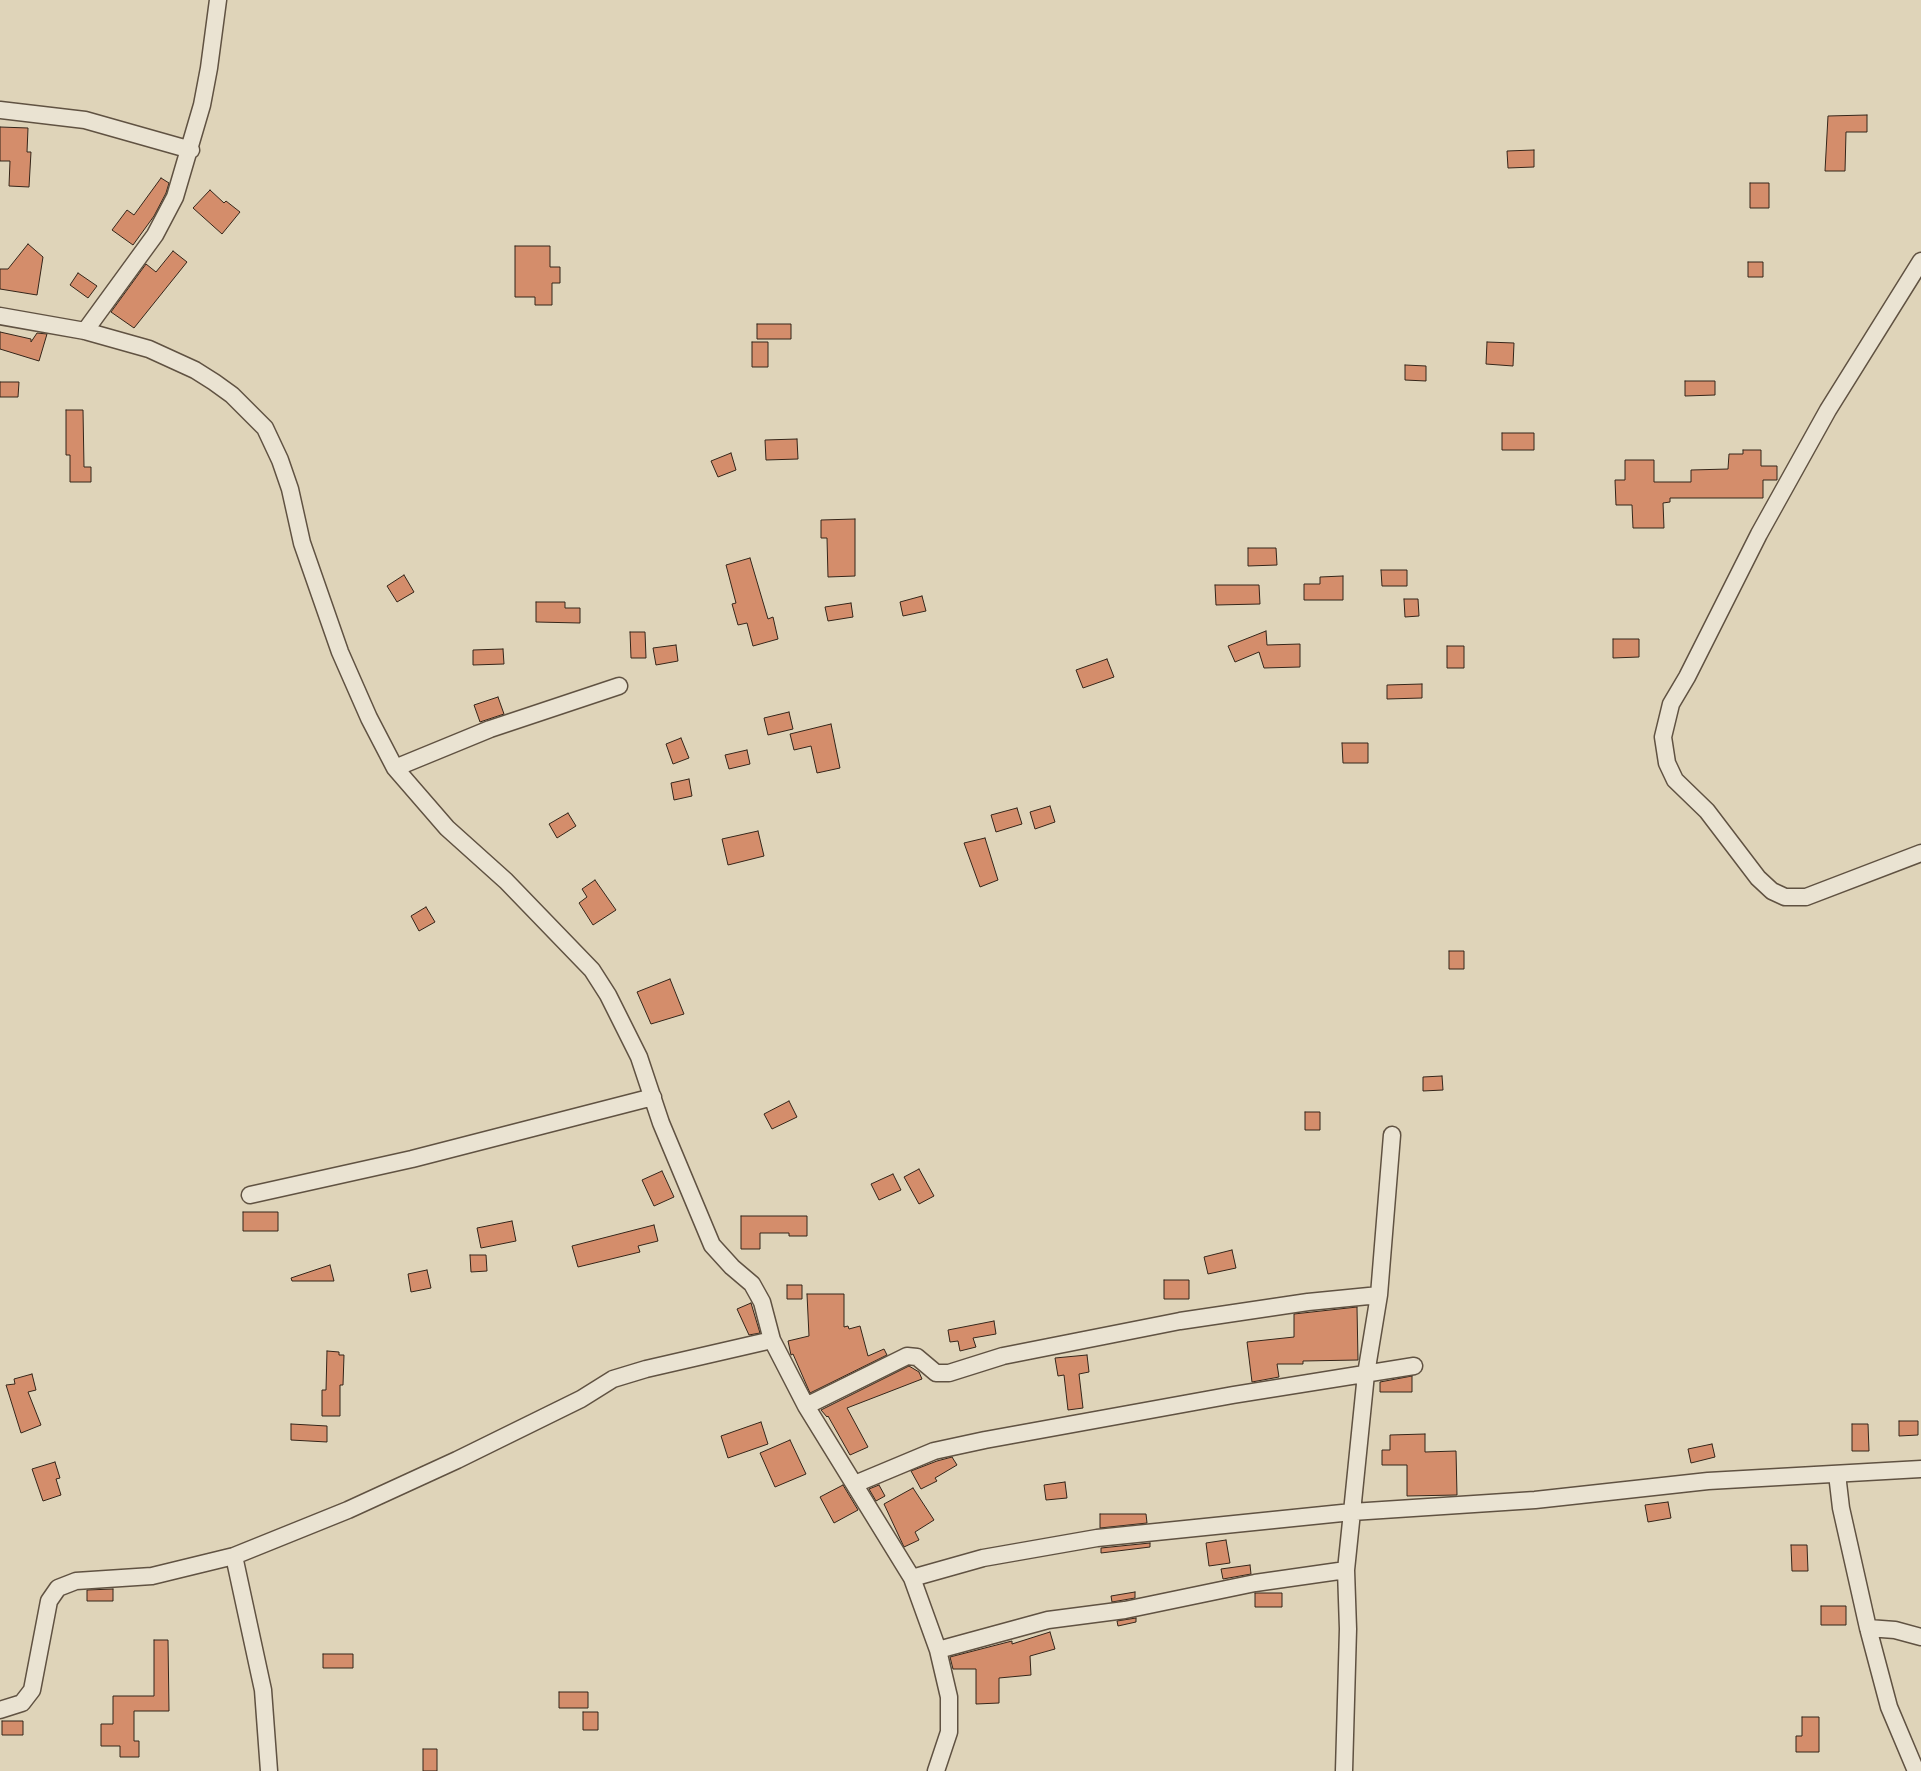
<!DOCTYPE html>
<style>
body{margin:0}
canvas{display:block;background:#dfd4b9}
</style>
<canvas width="1921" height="1771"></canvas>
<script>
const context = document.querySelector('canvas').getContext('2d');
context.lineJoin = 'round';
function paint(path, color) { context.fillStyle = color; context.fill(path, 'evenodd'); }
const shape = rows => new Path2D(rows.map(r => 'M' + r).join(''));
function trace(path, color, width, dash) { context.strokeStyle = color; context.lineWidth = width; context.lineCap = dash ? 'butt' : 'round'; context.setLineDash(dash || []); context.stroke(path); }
const building = shape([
 [1867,115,1867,132,1846,132,1845,171,1825,171,1828,116,1867,115],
 [0,127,28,128,27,152,31,152,29,187,9,186,10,161,0,161,0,127],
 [1534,150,1534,167,1508,168,1507,151,1534,150],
 [161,178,169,183,166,193,154,216,133,245,112,230,127,210,134,215,161,178],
 [1750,183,1769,183,1769,208,1750,208,1750,183],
 [210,190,224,203,226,201,240,212,222,234,193,208,210,190],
 [28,244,43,257,37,295,0,289,0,269,8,269,28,244],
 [515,246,550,246,550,267,560,267,560,283,552,283,552,305,535,305,535,297,515,297,515,246],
 [173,251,187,262,134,328,111,312,146,264,156,272,173,251],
 [1748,262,1763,262,1763,277,1748,277,1748,262],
 [78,273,97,286,88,298,70,285,78,273],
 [757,324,791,324,791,339,757,339,757,324],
 [0,332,31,339,31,342,37,333,47,334,39,361,0,349,0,332],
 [752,342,768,342,768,367,752,367,752,342],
 [1487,342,1514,343,1513,366,1486,364,1487,342],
 [1405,365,1426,366,1426,381,1405,380,1405,365],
 [1685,381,1715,381,1715,395,1685,396,1685,381],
 [0,382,19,382,18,397,0,397,0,382],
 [66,410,83,410,84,467,91,467,91,482,70,482,70,455,66,455,66,410],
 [1502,433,1534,433,1534,450,1502,450,1502,433],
 [797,439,798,459,766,460,765,440,797,439],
 [1743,450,1761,450,1761,466,1777,466,1777,480,1763,480,1763,498,1670,498,1670,502,1663,503,1664,528,1633,528,1632,505,1616,505,1615,480,1625,480,1625,460,1654,460,1654,482,1691,482,1691,470,1728,469,1729,454,1743,454,1743,450],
 [731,453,736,470,718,477,711,461,731,453],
 [855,519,855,576,828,577,827,538,821,538,821,520,855,519],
 [1248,548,1276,548,1277,565,1248,566,1248,548],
 [750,558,768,619,773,617,778,639,753,646,747,623,738,625,732,604,736,603,726,565,750,558],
 [1381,570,1407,570,1407,586,1382,586,1381,570],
 [404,575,414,592,397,602,387,586,404,575],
 [1343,576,1343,600,1304,600,1304,584,1320,584,1320,577,1343,576],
 [1215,585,1259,585,1260,604,1216,605,1215,585],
 [922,596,926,611,903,616,900,602,922,596],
 [1404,599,1418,599,1419,616,1405,617,1404,599],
 [536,602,565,602,565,608,580,608,580,623,536,622,536,602],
 [851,603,853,617,828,621,825,607,851,603],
 [1266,631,1267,645,1300,644,1300,667,1264,668,1259,652,1235,662,1228,646,1266,631],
 [630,632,645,632,646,658,631,658,630,632],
 [1613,639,1639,639,1639,657,1613,658,1613,639],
 [676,645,678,661,656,665,653,648,676,645],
 [1447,646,1464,646,1464,668,1447,668,1447,646],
 [503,649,504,664,473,665,473,650,503,649],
 [1107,659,1114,677,1083,688,1076,670,1107,659],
 [1422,684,1422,698,1387,699,1387,685,1422,684],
 [498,697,504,714,480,722,474,705,498,697],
 [789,712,793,729,768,735,764,718,789,712],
 [831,724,840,768,817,773,811,746,794,750,790,734,831,724],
 [681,738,689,758,673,764,666,744,681,738],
 [1342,743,1368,743,1368,763,1343,763,1342,743],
 [747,750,750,764,729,769,725,755,747,750],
 [689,779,692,796,674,800,671,783,689,779],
 [1050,806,1055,822,1035,829,1030,812,1050,806],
 [1017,808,1022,824,996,832,991,815,1017,808],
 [568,813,576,826,557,838,549,824,568,813],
 [758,831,764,856,728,865,722,839,758,831],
 [985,838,998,880,980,887,964,843,985,838],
 [595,880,616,910,593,925,579,903,587,897,582,889,595,880],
 [426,907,435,922,419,931,411,916,426,907],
 [1449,951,1464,951,1464,969,1449,969,1449,951],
 [670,979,684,1014,651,1024,637,992,670,979],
 [1442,1076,1443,1090,1423,1091,1423,1077,1442,1076],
 [789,1101,797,1117,772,1129,764,1114,789,1101],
 [1305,1112,1320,1112,1320,1130,1305,1130,1305,1112],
 [919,1169,934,1196,919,1204,904,1177,919,1169],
 [662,1171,674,1197,654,1206,642,1180,662,1171],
 [893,1174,901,1190,879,1200,871,1184,893,1174],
 [243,1212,278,1212,278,1231,243,1231,243,1212],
 [741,1216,807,1216,807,1236,789,1236,789,1233,760,1233,760,1249,741,1249,741,1216],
 [512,1221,516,1241,481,1248,477,1228,512,1221],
 [654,1225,658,1241,638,1246,640,1252,578,1267,572,1246,654,1225],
 [1232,1250,1236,1268,1208,1274,1204,1257,1232,1250],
 [470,1255,486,1255,487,1271,471,1272,470,1255],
 [330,1265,334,1281,292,1281,291,1278,330,1265],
 [427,1270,431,1288,411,1292,408,1274,427,1270],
 [1164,1280,1189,1280,1189,1299,1164,1299,1164,1280],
 [787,1285,802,1285,802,1299,787,1299,787,1285],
 [807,1294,844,1294,844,1327,848,1326,849,1329,860,1326,868,1356,884,1349,887,1355,810,1393,793,1354,791,1355,788,1341,809,1336,807,1294],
 [751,1303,760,1333,749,1335,737,1309,751,1303],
 [1357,1307,1358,1360,1303,1361,1303,1364,1277,1364,1279,1377,1252,1382,1247,1342,1294,1337,1294,1314,1357,1307],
 [994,1321,996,1334,973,1338,976,1347,960,1351,958,1341,950,1342,948,1330,994,1321],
 [327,1351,339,1352,339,1355,344,1355,343,1385,340,1385,340,1416,322,1416,322,1390,326,1390,327,1351],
 [1087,1355,1089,1372,1079,1374,1083,1408,1068,1410,1064,1375,1058,1376,1055,1358,1087,1355],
 [909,1366,919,1372,922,1379,847,1408,868,1447,850,1455,828,1416,827,1417,821,1410,909,1366],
 [32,1374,36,1390,28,1392,41,1425,21,1433,6,1385,15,1384,14,1379,32,1374],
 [1412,1376,1412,1392,1380,1392,1380,1382,1412,1376],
 [1899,1421,1918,1421,1918,1435,1899,1436,1899,1421],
 [761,1422,768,1444,728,1458,721,1436,761,1422],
 [291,1424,327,1426,327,1442,291,1440,291,1424],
 [1852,1424,1868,1424,1869,1451,1852,1451,1852,1424],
 [1425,1434,1425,1452,1456,1451,1457,1495,1407,1496,1407,1465,1382,1465,1382,1450,1390,1450,1390,1435,1425,1434],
 [790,1440,806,1474,775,1487,760,1453,790,1440],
 [1712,1444,1715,1457,1691,1463,1688,1449,1712,1444],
 [952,1457,957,1465,935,1478,937,1481,921,1489,911,1471,937,1461,952,1457],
 [55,1462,60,1478,56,1479,61,1495,43,1501,32,1469,55,1462],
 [1065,1482,1067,1498,1046,1500,1044,1485,1065,1482],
 [843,1485,858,1510,834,1523,820,1497,843,1485],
 [879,1485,885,1496,876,1501,869,1489,879,1485],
 [913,1488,934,1520,915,1532,919,1540,904,1547,884,1504,913,1488],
 [1668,1502,1671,1518,1648,1522,1645,1505,1668,1502],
 [1100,1514,1146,1514,1147,1523,1100,1528,1100,1514],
 [1226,1540,1230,1563,1209,1566,1206,1543,1226,1540],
 [1150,1543,1150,1547,1101,1553,1101,1548,1150,1543],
 [1791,1545,1807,1545,1808,1571,1792,1571,1791,1545],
 [1250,1565,1251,1574,1223,1579,1221,1569,1250,1565],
 [113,1589,113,1601,87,1601,87,1590,113,1589],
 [1135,1592,1135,1598,1112,1602,1111,1596,1135,1592],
 [1255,1593,1282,1593,1282,1607,1255,1607,1255,1593],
 [1821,1606,1846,1606,1846,1625,1821,1625,1821,1606],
 [1136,1618,1136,1622,1118,1626,1117,1621,1136,1618],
 [1050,1632,1055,1649,1030,1656,1031,1675,999,1678,999,1703,976,1704,976,1669,953,1669,950,1657,1012,1641,1012,1644,1050,1632],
 [154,1640,168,1640,169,1711,134,1711,134,1741,139,1741,139,1757,120,1757,120,1746,101,1746,101,1724,113,1724,113,1696,154,1696,154,1640],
 [323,1654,353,1654,353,1668,323,1668,323,1654],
 [559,1692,588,1692,588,1708,559,1708,559,1692],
 [583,1712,598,1712,598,1730,583,1730,583,1712],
 [1802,1717,1819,1717,1819,1752,1796,1752,1796,1736,1802,1736,1802,1717],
 [2,1721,23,1721,23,1735,2,1735,2,1721],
 [423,1749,437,1749,437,1771,423,1771,423,1749]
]);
const street = shape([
 [0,110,85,120,191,150],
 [1921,261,1828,410,1759,534,1687,677,1671,704,1663,737,1667,763,1675,780,1707,811,1758,878,1772,891,1785,897,1806,897,1921,853],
 [0,316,85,331,149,349,195,370,214,382,232,395,265,428,280,460,290,489,302,543,340,652,369,718,395,768,447,828,506,881,592,970,608,995,639,1057,661,1123,712,1245,732,1267,752,1284,762,1302,772,1340,806,1406,912,1578,938,1650,949,1697,949,1732,936,1771],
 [85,331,155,235,175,197,202,105,209,68,218,0],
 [395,768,490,729,619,686],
 [1392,1135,1379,1295,1366,1374,1352,1512,1535,1500,1708,1481,1921,1469],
 [250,1195,412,1159,653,1097],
 [806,1406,907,1356,917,1357,936,1373,949,1373,1003,1356,1180,1321,1308,1302,1379,1295],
 [1837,1474,1841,1508,1868,1628,1889,1707,1916,1771],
 [855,1484,934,1451,985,1440,1233,1395,1414,1366],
 [234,1556,263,1690,269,1771],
 [912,1578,983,1558,1097,1538,1352,1512,1346,1570,1348,1629,1344,1771],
 [1868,1628,1895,1630,1921,1637],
 [938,1650,1048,1620,1125,1610,1255,1583,1346,1570],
 [0,1710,22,1703,32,1690,49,1601,58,1588,76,1581,152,1576,234,1556,348,1510,457,1460,581,1399,613,1379,646,1369,772,1340]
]);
paint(building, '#d48d6b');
trace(building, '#35261a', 1);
trace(street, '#605242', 19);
trace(street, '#eae3d2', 16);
</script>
